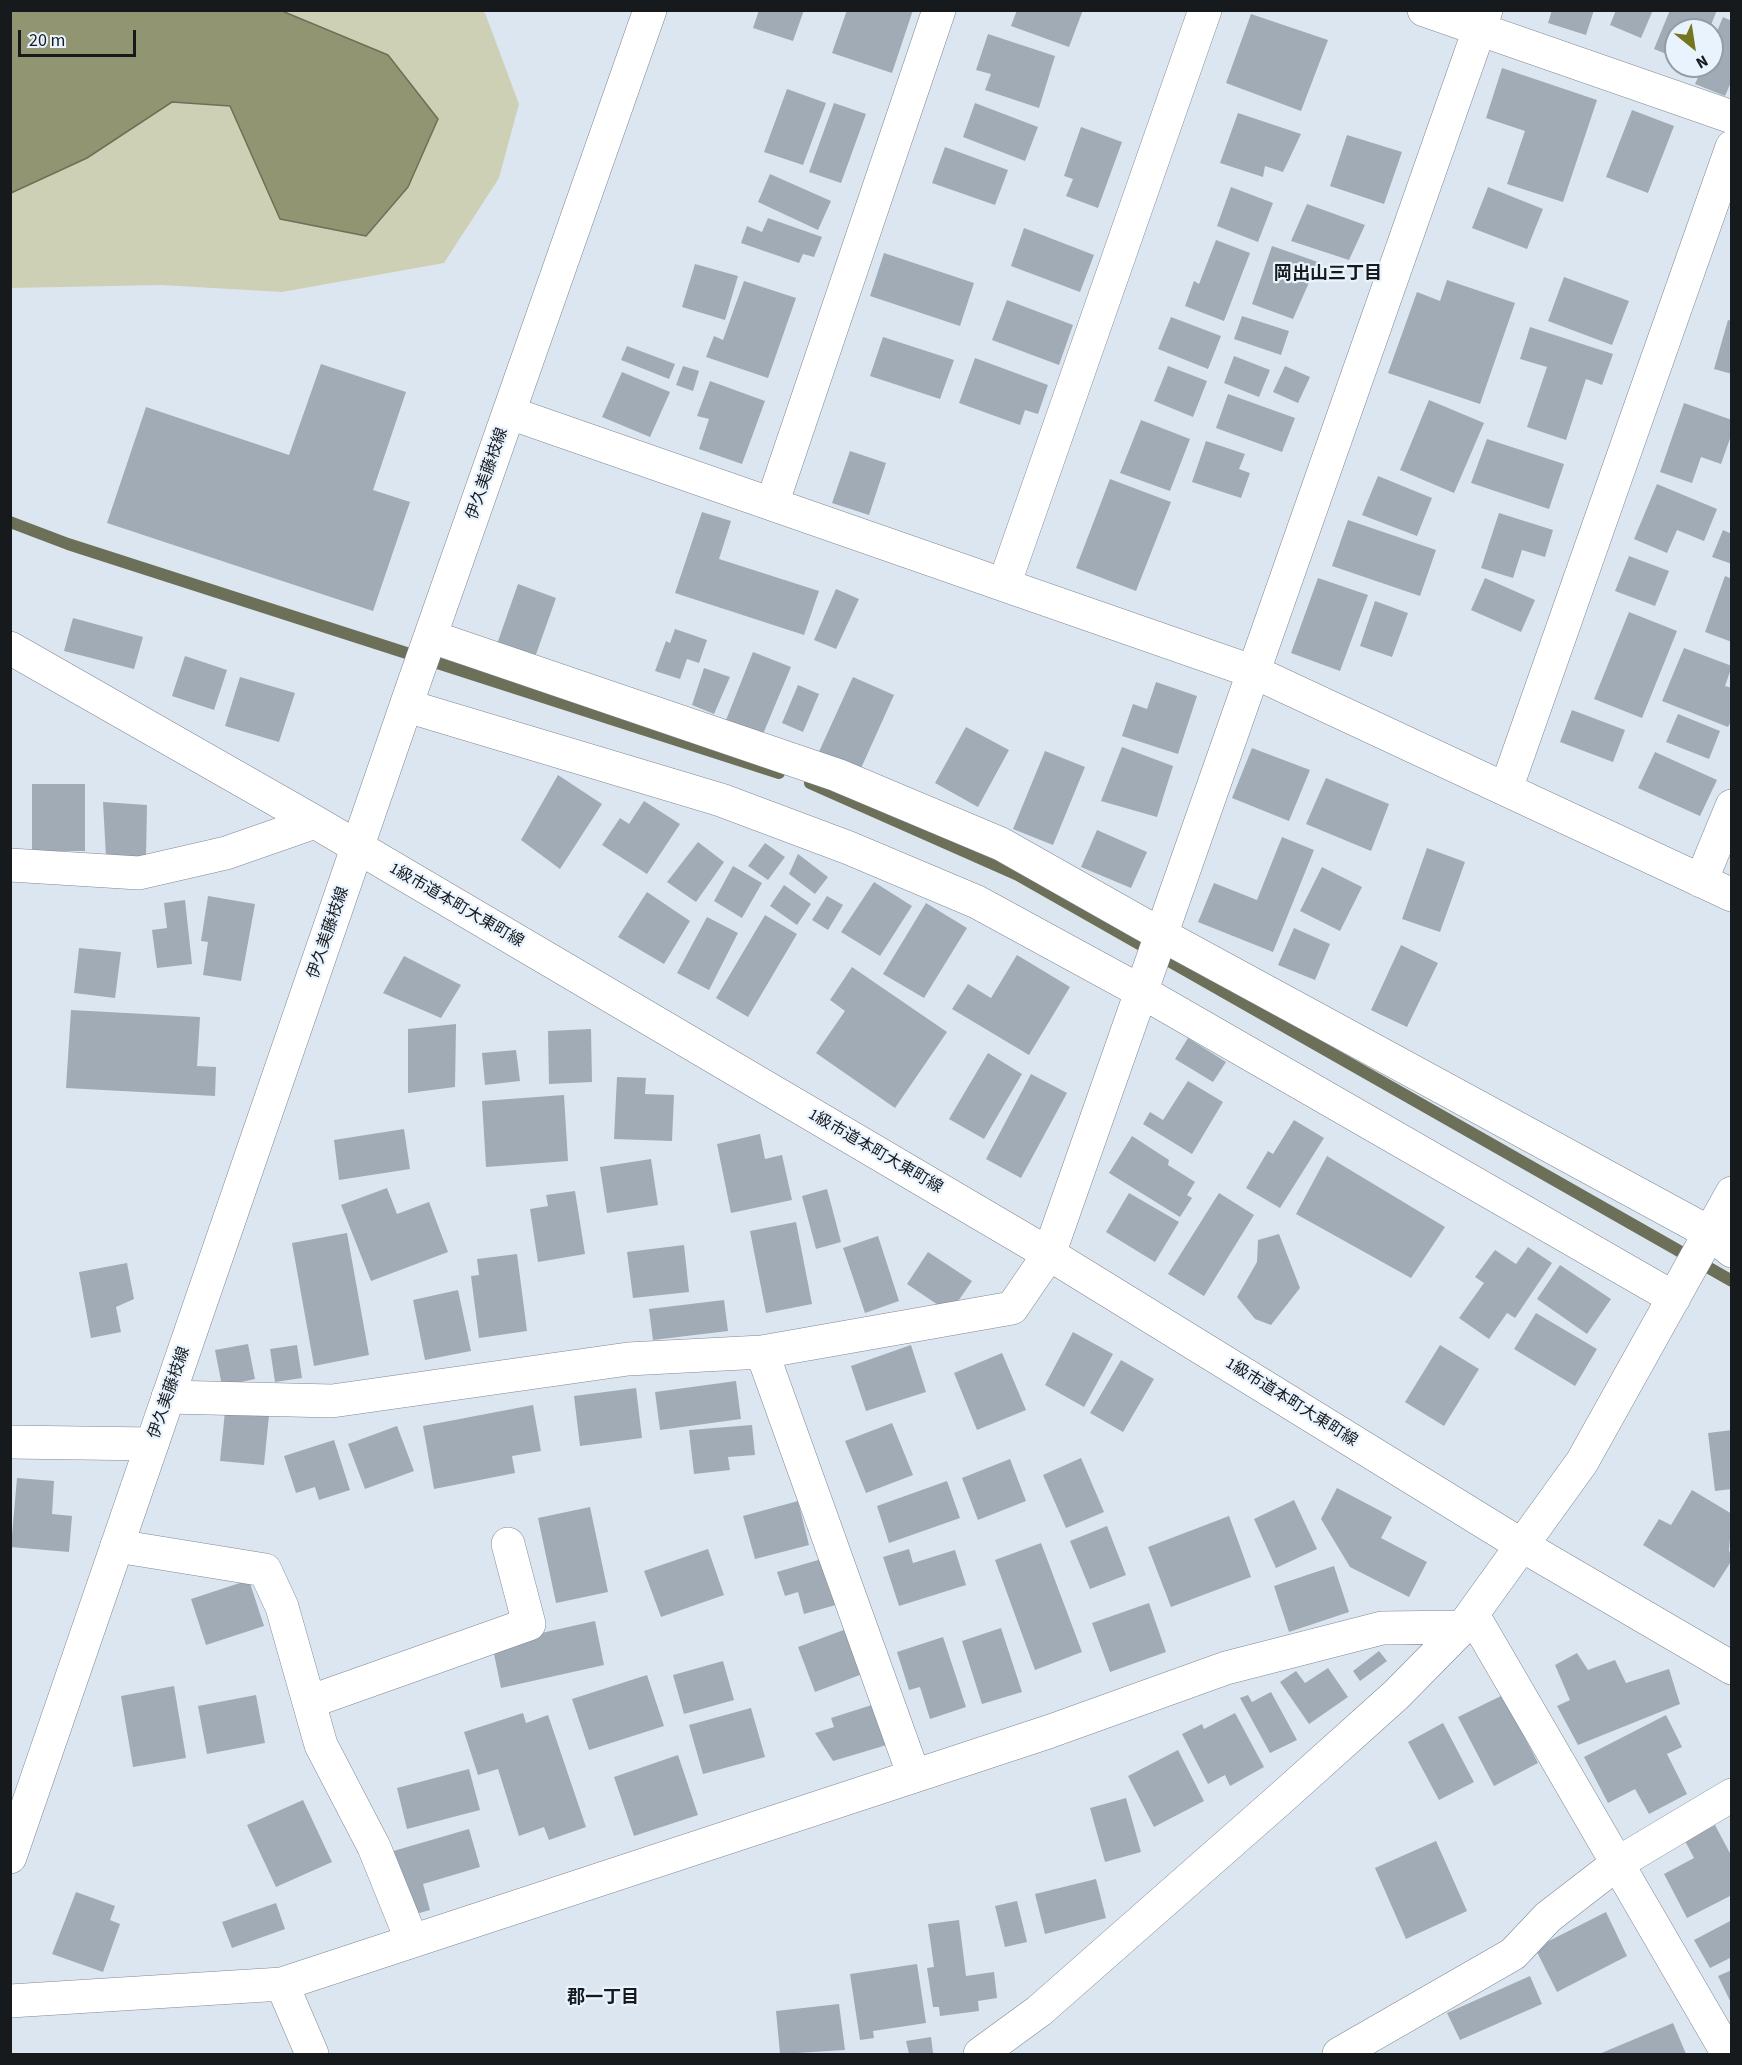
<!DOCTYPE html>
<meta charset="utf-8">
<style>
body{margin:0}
#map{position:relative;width:1742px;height:2065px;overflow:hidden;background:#dce6f1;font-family:"Source Sans 3",sans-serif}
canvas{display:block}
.frame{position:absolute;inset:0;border:12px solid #161a1d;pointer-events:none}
.north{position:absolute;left:1664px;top:18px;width:60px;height:60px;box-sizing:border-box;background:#e9f3fe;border:2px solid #959ca4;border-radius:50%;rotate:150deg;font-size:16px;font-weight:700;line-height:24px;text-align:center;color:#161a1d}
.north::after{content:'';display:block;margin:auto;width:21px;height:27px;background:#74751c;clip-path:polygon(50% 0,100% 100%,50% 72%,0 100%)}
.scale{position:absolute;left:18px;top:30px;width:118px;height:27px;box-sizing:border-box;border:3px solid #161a1d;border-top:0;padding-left:8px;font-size:18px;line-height:21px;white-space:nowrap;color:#161a1d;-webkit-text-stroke:4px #e9f3fe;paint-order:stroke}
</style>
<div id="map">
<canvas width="1742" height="2065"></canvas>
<div class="frame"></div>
<div class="north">N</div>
<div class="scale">20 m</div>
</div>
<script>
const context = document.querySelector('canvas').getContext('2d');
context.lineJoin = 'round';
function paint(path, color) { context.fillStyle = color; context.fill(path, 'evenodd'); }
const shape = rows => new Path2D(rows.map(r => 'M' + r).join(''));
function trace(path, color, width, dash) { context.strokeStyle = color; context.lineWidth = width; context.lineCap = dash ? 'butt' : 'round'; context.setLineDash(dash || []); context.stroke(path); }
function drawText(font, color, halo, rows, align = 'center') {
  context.font = font + ' "Source Sans 3","Noto Sans JP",sans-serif'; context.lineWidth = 4.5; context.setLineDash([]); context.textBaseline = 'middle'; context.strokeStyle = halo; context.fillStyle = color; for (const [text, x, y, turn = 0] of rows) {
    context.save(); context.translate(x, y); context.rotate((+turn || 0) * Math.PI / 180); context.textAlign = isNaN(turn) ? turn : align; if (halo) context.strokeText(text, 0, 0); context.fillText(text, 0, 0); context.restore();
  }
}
const green = shape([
 [481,10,485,13,519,104,499,178,444,263,282,292,161,285,11,288,11,11]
]);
const water = shape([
 [11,10,282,11,388,55,438,119,408,187,366,236,280,219,230,106,172,102,87,158,11,193,11,10]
]);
const stream = shape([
 [10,522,68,544,779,773],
 [810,783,1018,875,1732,1281]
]);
const building = shape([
 [759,10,804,10,793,41,753,28],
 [847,10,913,10,892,73,832,53],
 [1017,10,1083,10,1069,47,1011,26],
 [1552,10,1594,10,1586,35,1548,23],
 [1616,10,1653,10,1641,38,1610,25],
 [1670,10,1717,10,1709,30,1676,30,1676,58,1654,49],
 [1251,14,1328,40,1301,111,1226,83],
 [1723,17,1732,21,1732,80,1725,96,1695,84,1703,66,1712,66,1712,43],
 [988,34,1055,56,1039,108,985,90,991,74,976,70],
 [1502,68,1597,100,1563,202,1507,184,1525,131,1486,118],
 [787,89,826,103,803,165,764,152],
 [834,103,866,114,841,183,809,172],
 [975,103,1038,127,1025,161,963,137],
 [1632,110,1674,126,1648,193,1606,177],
 [1238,113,1301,134,1283,172,1265,166,1263,177,1220,163],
 [1081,127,1122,142,1098,208,1066,196,1073,179,1064,176],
 [1347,135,1402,152,1384,204,1330,186],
 [945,147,1008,170,995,205,932,183],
 [770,174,831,201,818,230,758,202],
 [1231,187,1273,203,1258,242,1217,226],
 [1488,187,1543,209,1527,249,1472,228],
 [1307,204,1365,225,1349,260,1291,241],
 [768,218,822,237,814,257,803,254,799,263,741,243,747,226,762,232],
 [1024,228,1094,255,1080,292,1011,266],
 [1216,240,1250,253,1224,321,1185,306,1194,281,1199,284],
 [1272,246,1318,262,1293,319,1252,304],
 [884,253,974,283,960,326,870,296],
 [695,264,738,276,725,320,682,307],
 [1564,277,1629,301,1612,345,1548,321],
 [1447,280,1515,303,1480,404,1388,373,1417,292,1440,301],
 [744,281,796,298,768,378,706,357,714,336,723,340],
 [1007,300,1073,325,1059,365,992,340],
 [1242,316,1289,331,1281,355,1234,339],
 [1171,317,1221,336,1208,369,1158,349],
 [1728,320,1732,321,1732,374,1714,369],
 [1530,327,1613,354,1602,385,1586,379,1566,440,1527,427,1547,367,1520,359],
 [883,337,954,360,940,399,870,376],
 [627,346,675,364,669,379,621,360],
 [1234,356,1270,370,1259,397,1224,383],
 [975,358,1048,385,1038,414,1025,410,1020,425,959,403],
 [321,364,406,392,373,490,410,502,373,611,107,523,146,407,289,455],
 [683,366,699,371,693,391,676,385],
 [1168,366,1207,381,1193,417,1154,401],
 [1285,366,1310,377,1298,403,1273,392],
 [622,372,670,392,650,437,602,417],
 [710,381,765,401,742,464,699,449,709,419,697,416],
 [1228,394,1295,418,1282,452,1216,428],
 [1429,400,1484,423,1454,493,1400,470],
 [1684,403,1732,420,1732,433,1721,464,1701,457,1692,483,1660,472],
 [1141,420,1190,439,1170,491,1120,473],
 [1487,439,1564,464,1549,509,1471,483],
 [1206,441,1245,454,1239,469,1250,473,1241,498,1192,482],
 [850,451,886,463,869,515,832,503],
 [1378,476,1432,498,1417,536,1362,515],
 [1110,479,1171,502,1136,591,1076,568],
 [1657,484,1717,509,1704,541,1677,530,1667,553,1634,539],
 [702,512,731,521,719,559,819,591,804,635,675,593],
 [1499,513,1553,530,1545,557,1522,550,1513,578,1481,568],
 [1348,520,1436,550,1420,596,1332,566],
 [1723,530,1732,534,1732,564,1712,557],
 [1629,556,1669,571,1655,606,1615,591],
 [1725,576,1732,579,1732,642,1705,632],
 [1318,578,1368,595,1340,671,1291,653],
 [1485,578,1535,600,1521,632,1471,610],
 [518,584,556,598,534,660,496,647],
 [836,589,859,599,836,649,814,640],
 [1375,601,1408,613,1392,657,1360,646],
 [1629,612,1677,631,1642,718,1594,699],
 [73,618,143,637,134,669,64,651],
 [675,629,707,640,699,663,687,659,680,679,655,671,666,641,670,643],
 [1684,648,1732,666,1725,686,1732,688,1732,719,1728,727,1662,701],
 [753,652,791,667,763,734,726,720],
 [185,656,227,670,214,710,172,696],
 [704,668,730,677,714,714,692,705],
 [240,677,295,693,279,742,225,726],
 [853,677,894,695,858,775,817,756],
 [1156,682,1197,696,1178,754,1122,736,1133,704,1147,709],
 [798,685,819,694,803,732,782,723],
 [1572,710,1625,730,1613,762,1560,742],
 [1678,714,1720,731,1709,759,1666,742],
 [966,727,1009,750,978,807,935,783],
 [1122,747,1173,766,1157,817,1101,801],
 [1252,748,1310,770,1289,821,1232,798],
 [1045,751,1085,767,1053,845,1013,829],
 [1655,752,1717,780,1700,816,1638,788],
 [558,775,602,804,560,869,521,840],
 [1326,778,1389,804,1371,851,1306,824],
 [32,784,85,784,85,851,32,851],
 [644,801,680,824,647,874,602,845,620,818,629,824],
 [103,802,147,805,146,858,106,857],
 [1097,830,1147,852,1131,888,1081,867],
 [1282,837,1314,850,1273,952,1198,922,1214,883,1257,900],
 [698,842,724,862,696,902,667,882],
 [765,843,785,857,768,880,748,866],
 [1427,848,1465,862,1440,932,1402,919],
 [798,854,828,877,815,894,789,874],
 [733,866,762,883,742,918,714,901],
 [1322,867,1362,887,1340,931,1300,911],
 [874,882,912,906,880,956,841,932],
 [784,885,811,904,797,925,770,906],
 [647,892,690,921,664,964,618,937],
 [208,896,255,904,241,981,203,975,208,942,201,941],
 [827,896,843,905,828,930,812,920],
 [185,900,192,964,157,968,152,930,167,928,164,903],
 [926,903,967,928,924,998,883,974],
 [765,915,797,934,748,1017,716,998],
 [707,917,738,933,709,990,677,973],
 [1294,928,1330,944,1315,980,1278,965],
 [1401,945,1438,963,1407,1027,1371,1010],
 [79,948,121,952,115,998,74,993],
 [1017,955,1070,987,1029,1055,952,1009,968,984,991,998],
 [404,956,461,985,441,1018,383,993],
 [852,967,947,1032,895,1108,816,1053,845,1011,830,1000],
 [71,1010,200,1017,197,1066,216,1067,215,1096,66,1088],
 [456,1024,455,1087,408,1093,408,1029],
 [591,1029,592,1082,549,1084,548,1031],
 [1188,1038,1226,1062,1213,1082,1175,1059],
 [516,1050,520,1081,485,1085,482,1053],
 [988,1053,1022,1074,984,1139,949,1119],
 [1031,1074,1067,1093,1021,1178,986,1159],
 [617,1077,646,1078,645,1094,674,1095,672,1141,614,1139],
 [1188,1081,1223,1102,1192,1154,1143,1124,1150,1112,1163,1120],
 [564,1095,568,1161,486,1167,482,1101],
 [1294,1120,1324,1138,1280,1208,1246,1188,1268,1151,1273,1154],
 [404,1129,410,1169,339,1180,334,1140],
 [760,1134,765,1159,782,1155,792,1200,731,1213,717,1144],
 [1132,1136,1169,1160,1168,1165,1195,1182,1187,1195,1192,1198,1180,1217,1109,1173],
 [1327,1156,1445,1227,1411,1278,1296,1214],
 [651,1159,658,1205,607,1213,600,1167],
 [387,1188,397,1214,429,1202,448,1252,371,1281,341,1205],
 [827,1189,841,1242,816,1249,802,1196],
 [575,1191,585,1254,538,1262,530,1209,548,1206,546,1195],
 [1129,1193,1179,1222,1155,1262,1106,1232],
 [1219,1193,1254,1215,1204,1296,1168,1274],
 [796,1222,812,1304,766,1313,750,1231],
 [347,1233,369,1355,314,1366,292,1243],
 [1279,1234,1300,1288,1271,1325,1255,1319,1237,1297,1257,1262,1258,1240],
 [878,1236,899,1301,865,1313,843,1248],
 [684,1245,689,1292,633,1298,627,1252],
 [1528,1247,1552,1263,1515,1318,1507,1313,1489,1339,1459,1318,1484,1283,1475,1277,1495,1250,1516,1264],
 [928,1252,972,1281,950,1313,907,1284],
 [517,1254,527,1331,479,1338,471,1276,479,1275,477,1259],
 [127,1263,134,1299,116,1307,121,1332,91,1338,79,1272],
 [1560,1265,1611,1299,1587,1334,1537,1299],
 [458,1290,471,1351,425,1360,413,1300],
 [724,1300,728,1331,653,1340,649,1309],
 [1536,1313,1597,1349,1575,1386,1514,1349],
 [1073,1332,1113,1354,1084,1407,1045,1385],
 [248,1344,255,1379,222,1386,215,1350],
 [297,1345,302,1378,275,1382,270,1349],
 [911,1345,926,1392,866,1411,851,1366],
 [1440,1345,1479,1369,1444,1426,1405,1402],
 [1002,1353,1026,1410,977,1430,954,1373],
 [1121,1360,1154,1379,1123,1432,1090,1413],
 [736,1381,741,1419,660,1430,655,1392],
 [636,1388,642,1438,580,1446,574,1396],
 [533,1405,541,1451,512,1456,515,1473,434,1489,423,1426],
 [225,1411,269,1415,264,1465,220,1461],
 [892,1423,913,1475,866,1493,845,1441],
 [752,1425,755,1455,728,1457,730,1470,694,1474,689,1430],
 [397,1426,414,1471,365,1489,348,1444],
 [1732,1430,1732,1489,1715,1491,1708,1433],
 [334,1440,350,1490,319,1500,315,1487,296,1493,284,1456],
 [1081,1458,1104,1512,1066,1528,1043,1475],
 [1010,1459,1026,1501,978,1520,962,1478],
 [17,1478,54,1481,52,1514,72,1516,69,1552,11,1547],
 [947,1481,960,1518,889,1543,877,1506],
 [1337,1488,1392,1517,1381,1538,1427,1562,1409,1597,1350,1567,1321,1519],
 [1692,1490,1732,1514,1729,1550,1732,1560,1714,1588,1643,1545,1659,1519,1671,1525],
 [1294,1500,1317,1549,1276,1568,1254,1519],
 [798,1501,809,1545,755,1559,743,1516],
 [590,1507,608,1592,556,1603,538,1518],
 [1229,1516,1251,1577,1171,1607,1148,1547],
 [1107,1526,1126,1575,1090,1589,1070,1541],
 [1041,1543,1082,1652,1035,1670,995,1560],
 [708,1549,724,1595,661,1617,644,1571],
 [909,1549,913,1563,955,1550,966,1585,899,1606,883,1557],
 [825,1558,839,1604,804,1614,798,1592,785,1596,777,1572],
 [1334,1566,1349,1612,1289,1632,1274,1586],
 [249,1580,264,1626,206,1645,191,1599],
 [1149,1603,1166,1652,1110,1672,1092,1623],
 [595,1621,604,1665,501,1688,492,1644],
 [849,1628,865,1673,815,1692,798,1647],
 [1001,1628,1022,1692,982,1704,962,1641],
 [943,1637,966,1707,930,1719,920,1687,909,1690,897,1652],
 [1379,1651,1387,1661,1360,1681,1353,1671],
 [1577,1653,1588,1670,1615,1660,1626,1683,1669,1669,1680,1704,1578,1745,1557,1706,1570,1700,1555,1665],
 [723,1661,734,1700,684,1714,673,1675],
 [1328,1668,1348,1697,1309,1724,1280,1682,1296,1671,1305,1683],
 [647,1675,664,1726,589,1750,572,1699],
 [174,1686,186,1758,133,1767,121,1696],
 [1271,1692,1297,1740,1270,1753,1240,1698,1248,1695,1252,1702],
 [256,1695,265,1743,207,1754,198,1706],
 [1503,1695,1538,1763,1494,1786,1458,1717],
 [878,1703,890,1744,833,1761,815,1733,834,1727,831,1718],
 [751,1708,765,1757,703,1774,689,1725],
 [523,1713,526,1723,548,1715,586,1827,549,1840,544,1827,519,1836,498,1769,478,1775,464,1732],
 [1235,1713,1264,1767,1230,1786,1225,1775,1208,1784,1182,1734,1202,1724,1204,1729],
 [1666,1715,1682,1747,1667,1754,1687,1794,1649,1814,1635,1789,1608,1803,1584,1757],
 [1443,1723,1474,1782,1439,1800,1408,1742],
 [1178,1750,1204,1801,1154,1827,1128,1776],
 [678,1755,698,1815,634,1836,614,1777],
 [469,1769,480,1810,407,1829,397,1788],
 [1126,1798,1141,1852,1105,1862,1090,1808],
 [303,1800,332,1862,276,1887,247,1825],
 [1715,1825,1732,1857,1732,1895,1687,1918,1664,1874,1694,1858,1685,1841],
 [469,1829,480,1867,423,1884,430,1910,409,1916,390,1852],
 [1436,1841,1467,1911,1406,1939,1375,1868],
 [1096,1879,1106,1918,1045,1934,1035,1894],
 [76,1892,115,1906,110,1920,120,1924,103,1972,52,1954],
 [1017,1901,1027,1942,1005,1947,995,1906],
 [276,1903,285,1929,232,1948,222,1922],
 [1606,1912,1627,1956,1557,1992,1535,1948],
 [959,1920,966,1976,994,1972,997,1998,978,2001,979,2011,940,2016,939,2007,933,2007,927,1968,934,1967,928,1924],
 [1732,1920,1732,1957,1710,1968,1694,1940],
 [917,1964,926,2023,873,2031,874,2038,860,2040,850,1974],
 [1732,1970,1732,2005,1718,1976],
 [1530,1976,1542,2004,1460,2040,1447,2013],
 [839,2004,845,2050,780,2054,776,2011],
 [1673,2023,1686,2054,1599,2054],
 [931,2037,933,2053,909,2054,906,2041]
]);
const minor = shape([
 [1424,10,1732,117],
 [510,413,1254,672,1732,895],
 [772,504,939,10],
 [1004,585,1205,10],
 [432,637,837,775,1001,844,1162,935,1710,1233,1732,1251],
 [10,648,315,822,1049,1254,1523,1546,1732,1668],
 [407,706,721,800,849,848,977,902,1142,992,1674,1298],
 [1506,789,1732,147],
 [10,865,139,873,226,853,315,822],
 [1701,881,1732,806],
 [762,1352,914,1776],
 [168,1397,332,1401,628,1359,762,1352,1012,1308,1049,1254,1486,10],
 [10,1442,152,1444],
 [117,1546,265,1570,282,1607,321,1745,374,1847,412,1941],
 [1473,1615,1728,2054],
 [309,1702,529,1624,508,1544],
 [282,1984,312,2054],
 [10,2001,282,1984,1048,1732,1226,1668,1382,1628,1463,1627],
 [980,2054,1039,2011,1279,1800,1396,1695,1463,1627,1582,1462,1732,1193],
 [1339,2054,1513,1954,1548,1917,1618,1863,1732,1795]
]);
const major = shape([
 [10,1857,409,697,650,10]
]);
const streetNames = [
 ["伊久美藤枝線",488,474,-71],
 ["1級市道本町大東町線",456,906,30],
 ["伊久美藤枝線",329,933,-71],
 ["1級市道本町大東町線",875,1152,30],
 ["伊久美藤枝線",170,1393,-71],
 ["1級市道本町大東町線",1291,1403,32]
];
const neighbourhoodNames = [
 ["岡出山三丁目",1328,275],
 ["郡一丁目",603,1999]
];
paint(green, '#ced0b5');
paint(water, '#929571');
trace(water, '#6d7058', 1.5);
trace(stream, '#6d7058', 12);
paint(building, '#a1abb5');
trace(minor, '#7f8892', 34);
trace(major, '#7f8892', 34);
trace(minor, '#fff', 33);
trace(major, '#fff', 33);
drawText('16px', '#161a1d', '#e9f3fe', streetNames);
drawText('bold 18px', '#161a1d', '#e9f3fe', neighbourhoodNames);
</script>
